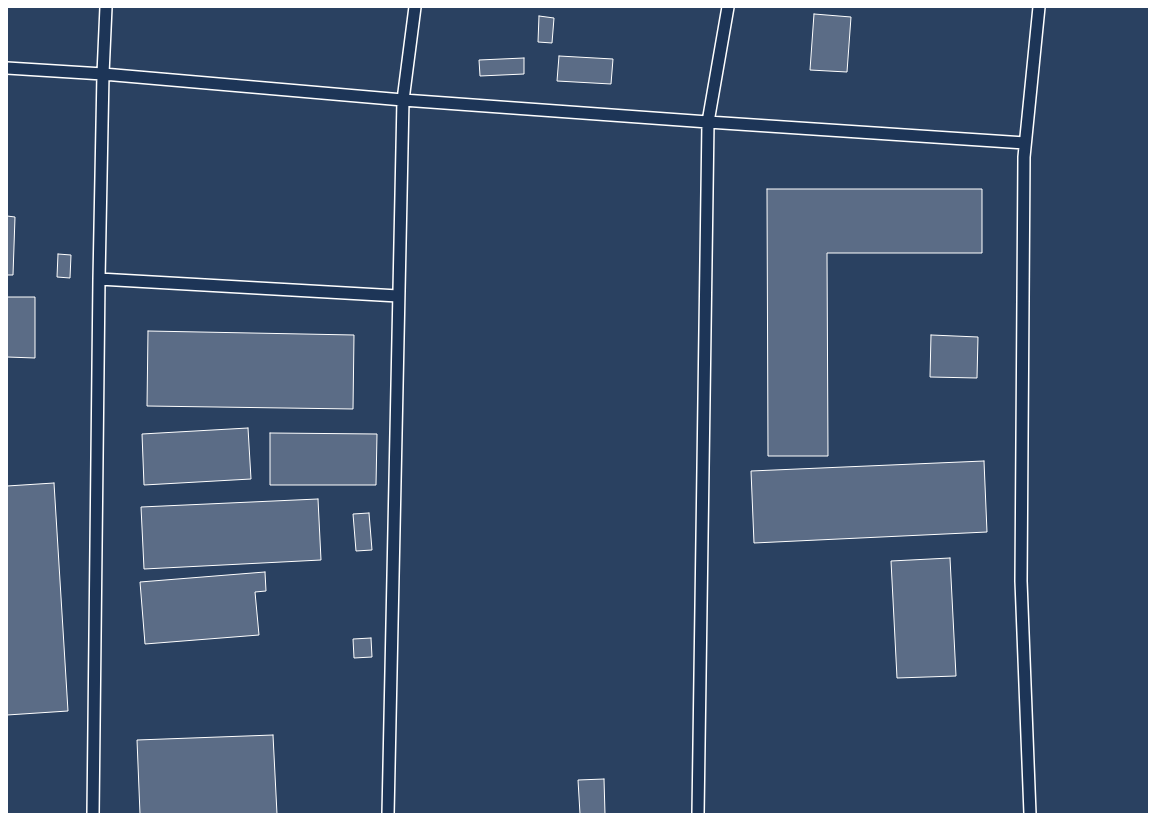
<!DOCTYPE html>
<style>
body{margin:0}
#map{position:relative;width:1156px;height:821px;overflow:hidden;background:#2a4161;font-family:"Balsamiq Sans",sans-serif}
canvas{display:block}
.frame{position:absolute;inset:0;border:8px solid #fff;pointer-events:none}
</style>
<div id="map">
<canvas width="1156" height="821"></canvas>
<div class="frame"></div>
</div>
<script>
const context = document.querySelector('canvas').getContext('2d');
context.lineJoin = 'round';
function paint(path, color) { context.fillStyle = color; context.fill(path, 'evenodd'); }
const shape = rows => new Path2D(rows.map(r => 'M' + r).join(''));
function trace(path, color, width, dash) { context.strokeStyle = color; context.lineWidth = width; context.lineCap = dash ? 'butt' : 'round'; context.setLineDash(dash || []); context.stroke(path); }
const building = shape([
 [814,14,851,17,847,72,810,70,814,14],
 [539,16,554,18,552,43,538,42,539,16],
 [559,56,613,59,611,84,557,81,559,56],
 [524,58,524,74,480,76,479,60,524,58],
 [767,189,982,189,982,253,827,253,828,456,768,456,767,189],
 [7,216,15,217,13,275,7,275,7,216],
 [58,254,71,255,70,278,57,277,58,254],
 [7,297,35,297,35,358,7,357,7,297],
 [148,331,354,335,353,409,147,406,148,331],
 [931,335,978,337,977,378,930,377,931,335],
 [248,428,251,479,144,485,142,434,248,428],
 [270,433,377,434,376,485,270,485,270,433],
 [984,461,987,532,754,543,751,471,984,461],
 [54,483,68,711,7,715,7,486,54,483],
 [318,499,321,560,144,569,141,507,318,499],
 [369,513,372,550,356,551,353,514,369,513],
 [950,558,956,676,897,678,891,561,950,558],
 [265,572,266,591,255,592,259,635,145,644,140,582,265,572],
 [371,638,372,657,354,658,353,639,371,638],
 [273,735,277,814,140,814,137,740,273,735],
 [604,779,605,814,580,814,578,780,604,779]
]);
const lane = shape([
 [7,68,103,74,403,100,708,122,1025,143],
 [99,279,398,296],
 [93,814,99,279,103,74,106,7],
 [388,814,403,100,415,7],
 [698,814,708,122,728,7],
 [1030,814,1021,581,1024,157,1039,7]
]);
paint(building, '#5b6c86');
trace(building, '#fff', 1);
trace(lane, '#fff', 14);
trace(lane, '#1d3557', 11);
</script>
